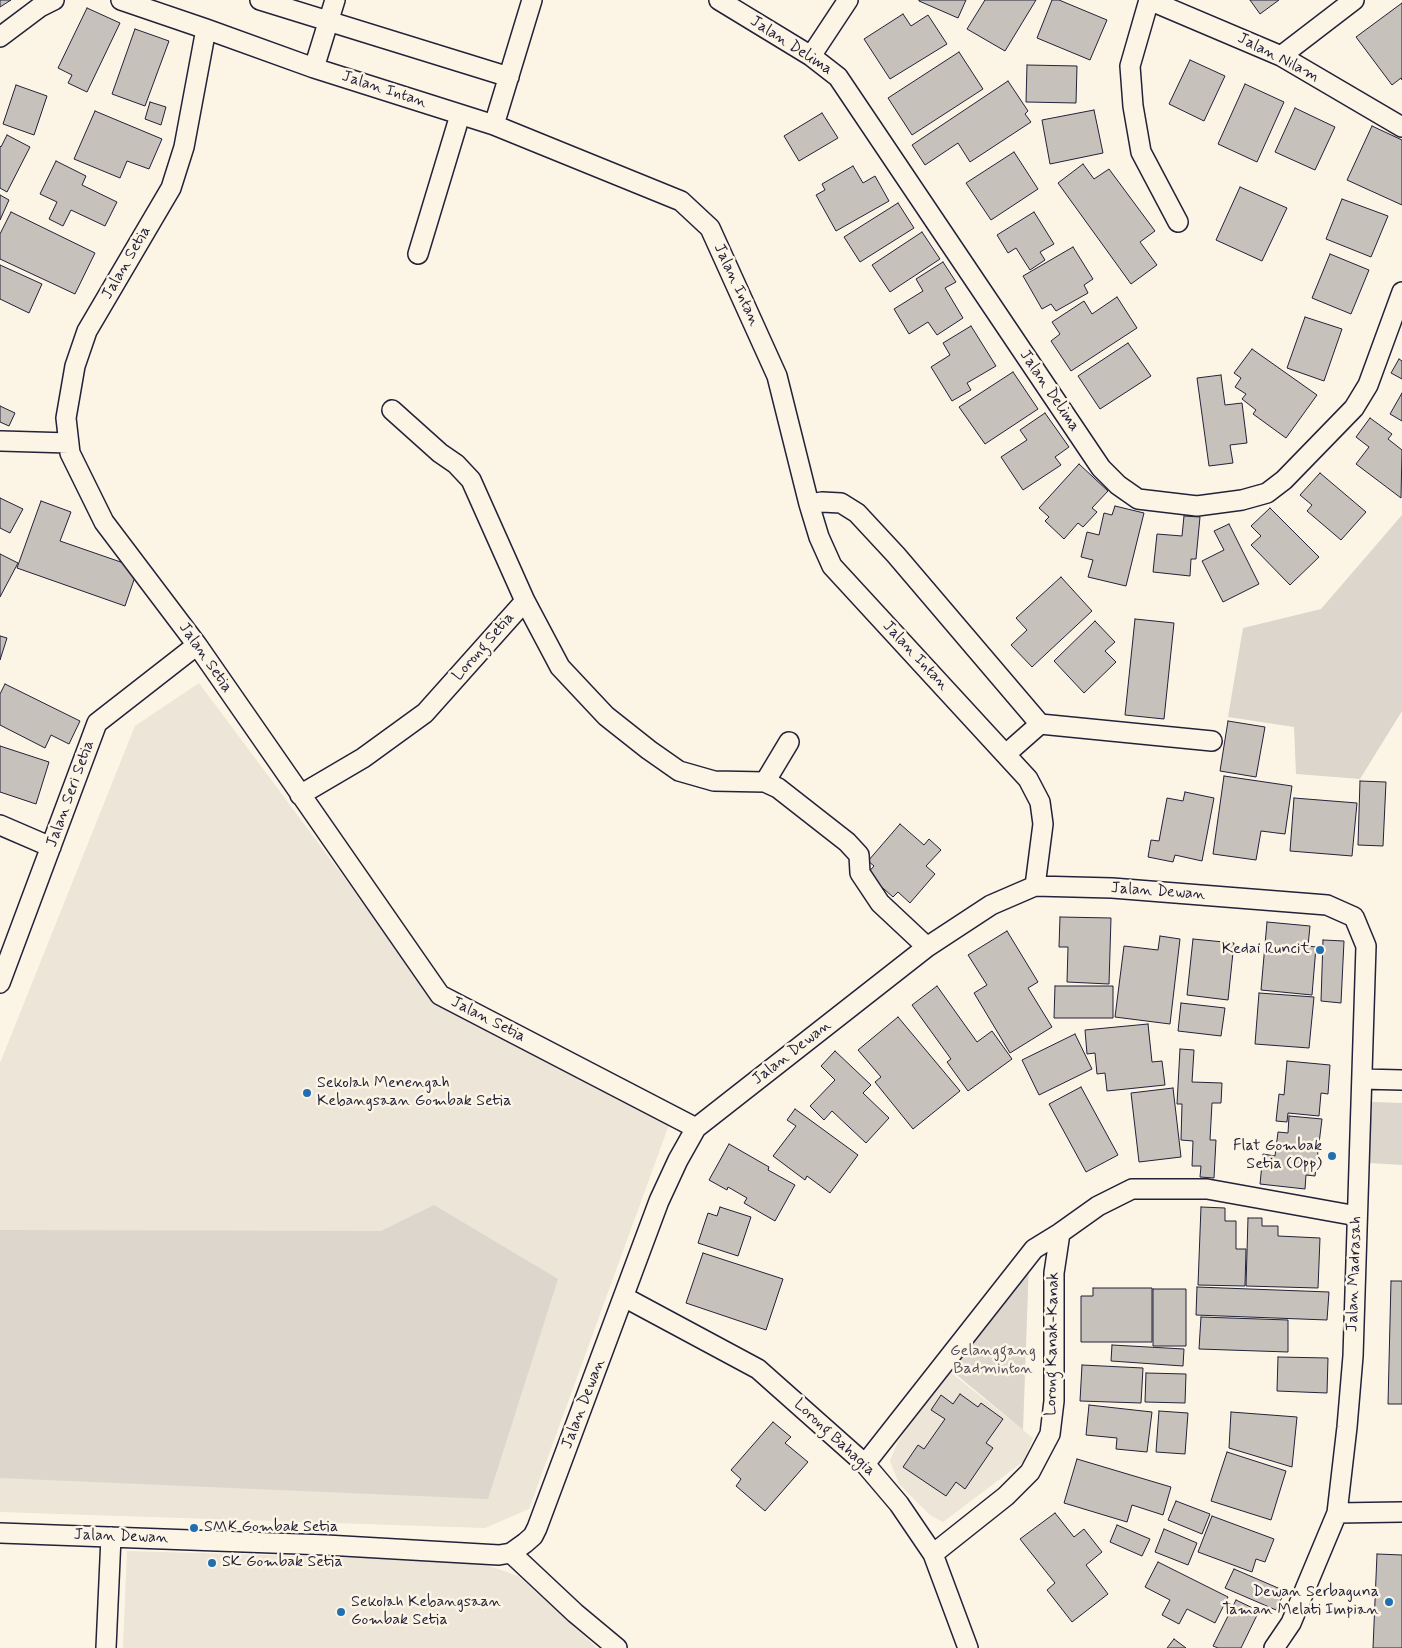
<!DOCTYPE html>
<style>
body{margin:0}
canvas{display:block;background:#fcf5e5}
</style>
<canvas width="1402" height="1648"></canvas>
<script>
const context = document.querySelector('canvas').getContext('2d');
context.lineJoin = 'round';
function paint(path, color) { context.fillStyle = color; context.fill(path, 'evenodd'); }
const shape = rows => new Path2D(rows.map(r => 'M' + r).join(''));
function trace(path, color, width, dash) { context.strokeStyle = color; context.lineWidth = width; context.lineCap = dash ? 'butt' : 'round'; context.setLineDash(dash || []); context.stroke(path); }
function drawText(font, color, halo, rows, align = 'center') {
  context.font = font + ' Mynerve,sans-serif'; context.lineWidth = 5; context.setLineDash([]); context.textBaseline = 'middle'; context.strokeStyle = halo; context.fillStyle = color; for (const [text, x, y, turn = 0] of rows) {
    context.save(); context.translate(x, y); context.rotate((+turn || 0) * Math.PI / 180); context.textAlign = isNaN(turn) ? turn : align; if (halo) context.strokeText(text, 0, 0); context.fillText(text, 0, 0); context.restore();
  }
}
const built = shape([
 [199,683,436,1001,670,1122,529,1509,485,1528,0,1512,0,1063,135,726],
 [945,1368,1033,1438,1024,1461,943,1522,930,1515,899,1484,890,1461,897,1444],
 [127,1551,475,1561,518,1576,597,1648,123,1648]
]);
const green = shape([
 [1402,515,1402,711,1360,779,1296,774,1294,727,1228,717,1243,628,1321,609],
 [1372,1102,1402,1103,1402,1165,1369,1163],
 [434,1205,558,1279,488,1499,0,1478,0,1230,381,1231],
 [1029,1262,1023,1430,946,1366]
]);
const building = shape([
 [0,0,11,0,0,7,0,0],
 [919,0,966,0,958,18,919,1,919,0],
 [985,0,1036,0,1005,51,967,29,985,0],
 [1052,0,1059,0,1107,20,1090,60,1037,38,1052,0],
 [1250,0,1279,0,1260,14,1250,0],
 [1402,3,1402,80,1401,78,1392,85,1356,37,1402,3],
 [87,8,120,23,87,92,68,83,72,75,58,68,87,8],
 [903,14,911,26,928,15,947,44,890,79,864,39,903,14],
 [135,29,169,41,145,106,112,94,135,29],
 [959,52,983,89,912,135,888,98,959,52],
 [1190,60,1225,76,1204,121,1169,104,1190,60],
 [1027,65,1077,66,1076,103,1026,102,1027,65],
 [1008,81,1028,111,1025,114,1031,122,970,162,958,143,925,165,912,145,1008,81],
 [1245,84,1284,102,1257,162,1218,144,1245,84],
 [16,85,47,96,34,135,3,124,16,85],
 [150,102,166,107,161,125,145,119,150,102],
 [1295,108,1335,127,1315,170,1275,152,1295,108],
 [1094,110,1103,153,1050,164,1042,120,1094,110],
 [95,111,162,139,149,169,127,161,120,178,74,159,95,111],
 [822,113,838,138,799,161,784,136,822,113],
 [1372,126,1402,140,1402,205,1347,180,1372,126],
 [7,135,30,147,7,192,0,188,0,146,1,147,7,135],
 [1014,152,1038,189,991,220,966,183,1014,152],
 [56,161,86,176,82,185,117,202,105,226,71,210,63,226,49,219,57,202,40,194,56,161],
 [1083,164,1094,179,1109,169,1155,231,1140,242,1157,265,1131,284,1058,183,1083,164],
 [853,166,863,183,875,176,889,201,836,231,816,195,825,190,822,184,853,166],
 [1240,187,1287,208,1262,261,1216,240,1240,187],
 [0,195,9,200,0,220,0,195],
 [1342,199,1388,216,1371,257,1326,239,1342,199],
 [898,203,914,228,860,262,844,237,898,203],
 [11,212,95,253,75,294,0,259,0,234,11,212],
 [1034,212,1054,244,1040,252,1045,260,1030,270,1016,248,1008,253,997,235,1034,212],
 [922,232,940,259,890,292,872,265,922,232],
 [1073,247,1093,279,1084,285,1088,293,1056,311,1051,304,1042,309,1023,276,1073,247],
 [1330,254,1369,270,1351,314,1312,298,1330,254],
 [943,262,956,282,945,288,963,318,937,335,928,322,909,334,894,309,923,291,916,279,943,262],
 [0,265,42,284,29,313,0,299,0,265],
 [1117,297,1137,328,1071,371,1051,341,1060,334,1052,322,1084,301,1092,314,1117,297],
 [1305,317,1342,329,1324,381,1287,368,1305,317],
 [971,326,996,366,967,383,971,390,952,401,931,367,950,355,943,343,971,326],
 [1128,343,1151,376,1100,409,1078,376,1128,343],
 [1252,349,1317,395,1286,438,1253,414,1256,410,1242,399,1246,394,1235,387,1241,378,1234,373,1252,349],
 [1399,359,1402,361,1402,379,1391,373,1399,359],
 [1013,372,1038,409,985,444,959,407,1013,372],
 [1221,375,1225,405,1242,403,1247,443,1230,445,1233,463,1209,466,1197,378,1221,375],
 [1402,393,1402,421,1390,414,1402,393],
 [0,406,15,413,9,426,0,422,0,406],
 [1045,413,1069,447,1055,457,1061,465,1023,490,1001,457,1027,440,1020,430,1045,413],
 [1370,418,1392,434,1388,439,1402,450,1401,498,1356,464,1369,447,1356,437,1370,418],
 [1079,464,1108,491,1092,508,1097,512,1083,527,1078,523,1064,539,1045,521,1049,517,1039,508,1079,464],
 [1320,473,1366,512,1341,540,1307,511,1312,505,1300,495,1320,473],
 [0,498,23,509,10,533,0,528,0,498],
 [41,501,71,512,60,541,138,568,125,606,17,568,41,501],
 [1115,506,1144,513,1126,586,1088,577,1093,560,1081,557,1087,532,1099,535,1104,513,1112,515,1115,506],
 [1270,508,1319,557,1290,585,1251,545,1261,536,1251,526,1270,508],
 [1184,516,1200,517,1196,559,1191,559,1190,576,1153,572,1157,534,1182,536,1184,516],
 [1229,524,1259,584,1223,602,1202,561,1224,550,1214,531,1229,524],
 [0,554,18,563,0,597,0,554],
 [1061,577,1092,611,1032,667,1011,645,1027,630,1016,618,1061,577],
 [1135,619,1174,623,1164,719,1125,715,1135,619],
 [1095,621,1115,642,1105,651,1116,662,1084,693,1054,661,1095,621],
 [0,636,7,638,0,660,0,636],
 [5,684,80,721,69,744,51,735,45,748,0,725,0,694,5,684],
 [1228,721,1265,727,1256,777,1220,771,1228,721],
 [0,746,49,762,36,804,0,792,0,746],
 [1224,776,1292,786,1285,834,1261,831,1256,860,1213,854,1224,776],
 [1360,781,1386,782,1383,846,1358,845,1360,781],
 [1185,792,1214,798,1202,861,1175,855,1173,862,1148,857,1151,840,1159,841,1167,798,1183,801,1185,792],
 [1294,798,1357,803,1352,856,1290,851,1294,798],
 [900,824,924,845,929,839,941,850,926,866,935,874,910,903,898,892,893,897,867,874,874,866,868,861,900,824],
 [1060,917,1111,918,1109,984,1067,982,1068,947,1059,947,1060,917],
 [1267,922,1310,926,1308,946,1316,947,1312,995,1261,990,1267,922],
 [1007,931,1038,982,1028,988,1052,1027,1010,1053,974,993,987,985,968,955,1007,931],
 [1160,936,1180,939,1170,1024,1115,1017,1124,946,1158,950,1160,936],
 [1193,939,1234,943,1228,1000,1187,995,1193,939],
 [1323,940,1344,941,1341,1003,1321,1001,1323,940],
 [937,986,977,1042,992,1031,1012,1059,968,1091,947,1062,951,1059,912,1005,937,986],
 [1055,986,1113,986,1113,1018,1054,1018,1055,986],
 [1259,993,1314,997,1309,1048,1255,1044,1259,993],
 [1181,1003,1225,1008,1221,1036,1178,1031,1181,1003],
 [898,1017,960,1091,913,1129,875,1082,881,1077,858,1050,898,1017],
 [1148,1024,1152,1062,1162,1061,1165,1085,1107,1091,1105,1073,1097,1074,1095,1053,1087,1054,1085,1030,1148,1024],
 [1075,1034,1092,1069,1039,1095,1022,1060,1075,1034],
 [1180,1049,1194,1050,1192,1082,1222,1083,1221,1103,1212,1103,1210,1140,1216,1140,1214,1178,1200,1177,1201,1166,1192,1166,1193,1141,1181,1140,1182,1104,1177,1104,1180,1049],
 [835,1051,871,1085,863,1093,889,1118,866,1143,832,1111,824,1120,810,1106,835,1080,821,1066,835,1051],
 [1287,1061,1330,1065,1328,1094,1321,1093,1319,1116,1288,1113,1287,1122,1276,1121,1279,1094,1284,1095,1287,1061],
 [1081,1087,1118,1155,1086,1172,1049,1104,1081,1087],
 [1173,1088,1181,1157,1139,1162,1131,1093,1173,1088],
 [795,1109,858,1155,830,1193,807,1176,805,1180,773,1156,796,1126,787,1120,795,1109],
 [1289,1116,1322,1119,1315,1176,1306,1175,1305,1189,1260,1184,1263,1154,1275,1156,1278,1132,1288,1133,1289,1116],
 [729,1144,769,1167,768,1170,795,1185,775,1221,744,1203,747,1198,728,1187,727,1190,709,1180,729,1144],
 [720,1207,751,1217,738,1256,698,1243,708,1213,717,1216,720,1207],
 [1201,1207,1225,1208,1225,1221,1236,1221,1236,1249,1246,1249,1245,1286,1198,1285,1201,1207],
 [1248,1218,1262,1218,1262,1226,1278,1226,1278,1236,1320,1238,1318,1288,1246,1286,1248,1218],
 [703,1253,783,1279,766,1330,686,1303,703,1253],
 [1391,1281,1402,1281,1402,1404,1388,1404,1391,1281],
 [1197,1287,1329,1292,1327,1320,1196,1315,1197,1287],
 [1093,1288,1152,1288,1152,1342,1081,1342,1081,1296,1093,1296,1093,1288],
 [1153,1289,1186,1289,1186,1346,1153,1346,1153,1289],
 [1201,1317,1288,1320,1288,1352,1199,1349,1201,1317],
 [1112,1345,1184,1349,1183,1366,1111,1361,1112,1345],
 [1278,1357,1328,1358,1327,1393,1277,1391,1278,1357],
 [1082,1365,1143,1368,1141,1403,1080,1401,1082,1365],
 [1146,1373,1186,1374,1185,1403,1145,1402,1146,1373],
 [960,1394,978,1407,981,1403,1003,1419,986,1443,993,1448,965,1489,956,1482,946,1496,903,1467,918,1445,924,1449,945,1419,931,1410,941,1395,953,1404,960,1394],
 [1089,1405,1152,1412,1147,1452,1116,1449,1117,1438,1086,1435,1089,1405],
 [1159,1411,1188,1413,1185,1454,1156,1452,1159,1411],
 [1231,1412,1297,1417,1292,1467,1229,1448,1231,1412],
 [773,1422,791,1437,785,1443,808,1462,765,1511,736,1486,741,1479,731,1470,773,1422],
 [1227,1452,1286,1471,1271,1520,1211,1501,1227,1452],
 [1077,1459,1171,1487,1163,1515,1132,1505,1127,1522,1064,1503,1077,1459],
 [1176,1501,1210,1514,1202,1534,1168,1520,1176,1501],
 [1055,1513,1074,1537,1084,1529,1102,1552,1086,1565,1108,1594,1072,1622,1047,1590,1055,1583,1020,1539,1055,1513],
 [1212,1516,1274,1539,1265,1562,1256,1559,1252,1572,1198,1552,1212,1516],
 [1117,1525,1150,1539,1142,1556,1110,1542,1117,1525],
 [1164,1529,1197,1543,1188,1565,1155,1552,1164,1529],
 [1377,1554,1402,1555,1402,1648,1373,1648,1377,1554],
 [1158,1562,1228,1597,1215,1623,1187,1609,1179,1624,1162,1615,1170,1600,1145,1587,1158,1562],
 [1234,1569,1285,1591,1276,1610,1225,1588,1234,1569],
 [1236,1600,1259,1611,1241,1648,1218,1648,1213,1646,1236,1600],
 [1174,1639,1186,1648,1167,1648,1174,1639]
]);
const street = shape([
 [121,0,206,29,314,68,494,125,681,201,710,228,777,376,809,504,819,537,832,566,1028,779,1040,802,1043,824,1035,886],
 [260,0,509,77],
 [719,0,811,56,838,77,1101,468,1118,485,1138,499,1197,506,1242,500,1267,493,1284,480,1354,408,1368,385,1402,292],
 [1149,0,1281,56,1402,127],
 [1149,0,1130,66,1133,106,1141,152,1178,222],
 [206,29,184,147,171,188,87,331,75,366,66,418,70,453,104,522,197,645,440,995,696,1128],
 [0,37,40,7,54,0],
 [811,56,848,0],
 [1281,56,1354,0],
 [314,68,335,0],
 [494,125,532,0],
 [418,254,460,115],
 [1,441,69,443],
 [809,504,822,502,841,503,857,513,896,555,1040,724,1212,741],
 [525,601,560,667,606,716,649,750,679,771,714,781,765,782],
 [789,742,765,782,778,788,847,842,859,855,860,873,880,903,927,947],
 [1006,754,1040,724],
 [300,795,363,758,425,713,525,601,471,480,456,464,440,453,392,410],
 [0,825,51,847],
 [0,983,97,723,197,645],
 [1362,1079,1402,1080],
 [624,1297,758,1369,865,1464,899,1504,933,1554,968,1648],
 [865,1464,1034,1249,1060,1233,1098,1206,1132,1189,1207,1189,1357,1216],
 [1337,1513,1402,1512],
 [0,1533,326,1545,499,1555,511,1553,525,1543,533,1536,537,1528,659,1201,678,1160,696,1128,927,947,991,905,1035,886,1112,888,1327,905,1354,917,1366,946,1353,1356,1347,1427,1337,1513,1291,1623,1274,1648],
 [511,1553,575,1613,617,1648],
 [933,1554,1006,1496,1030,1472,1050,1434,1054,1401,1054,1273,1060,1233],
 [106,1648,111,1537]
]);
const markers = [
 [1320,950,5,"#1f6fb2"],
 [307,1093,5,"#1f6fb2"],
 [1332,1156,5,"#1f6fb2"],
 [194,1528,5,"#1f6fb2"],
 [212,1563,5,"#1f6fb2"],
 [1389,1602,5,"#1f6fb2"],
 [341,1612,5,"#1f6fb2"]
];
const streetNames = [
 ["Jalan Delima",791,46,33],
 ["Jalan Nilam",1278,58,27],
 ["Jalan Intan",384,90,18],
 ["Jalan Setia",127,263,-60],
 ["Jalan Intan",736,285,65],
 ["Jalan Delima",1049,391,56],
 ["Lorong Setia",484,647,-49],
 ["Jalan Intan",915,656,47],
 ["Jalan Setia",205,658,55],
 ["Jalan Seri Setia",71,794,-70],
 ["Jalan Dewan",1158,892,4],
 ["Jalan Setia",488,1020,27],
 ["Jalan Dewan",792,1053,-38],
 ["Jalan Madrasah",1355,1274,-88],
 ["Lorong Kanak-Kanak",1053,1344,-89],
 ["Jalan Dewan",584,1404,-69],
 ["Lorong Bahagia",834,1438,43],
 ["Jalan Dewan",121,1537,2]
];
const poiNames = [
 ["Kedai Runcit",1310,950,"right"],
 ["Sekolah Menengah",317,1084],
 ["Kebangsaan Gombak Setia",317,1102],
 ["Flat Gombak",1322,1147,"right"],
 ["Setia (Opp)",1322,1165,"right"],
 ["SMK Gombak Setia",204,1528],
 ["SK Gombak Setia",222,1563],
 ["Dewan Serbaguna",1379,1593,"right"],
 ["Taman Melati Impian",1379,1611,"right"],
 ["Sekolah Kebangsaan",351,1603],
 ["Gombak Setia",351,1621]
];
const parkNames = [
 ["Gelanggang",993,1352],
 ["Badminton",993,1370]
];
paint(built, '#ece5d8');
paint(green, '#dcd6cc');
paint(building, '#c6c1bb');
trace(building, '#22223b', 1);
trace(street, '#22223b', 22);
trace(street, '#fcf5e5', 19);
for (const [x, y, r, color] of markers) { const dot = new Path2D(); dot.arc(x, y, r, 0, 2 * Math.PI); context.fillStyle = color; context.fill(dot); trace(dot, '#fcf5e5', 2); }
drawText('16px', '#22223b', '#fcf5e5', streetNames);
drawText('16px', '#22223b', '#fcf5e5', poiNames, 'left');
drawText('16px', '#504f5f', '#fcf5e5', parkNames);
</script>
